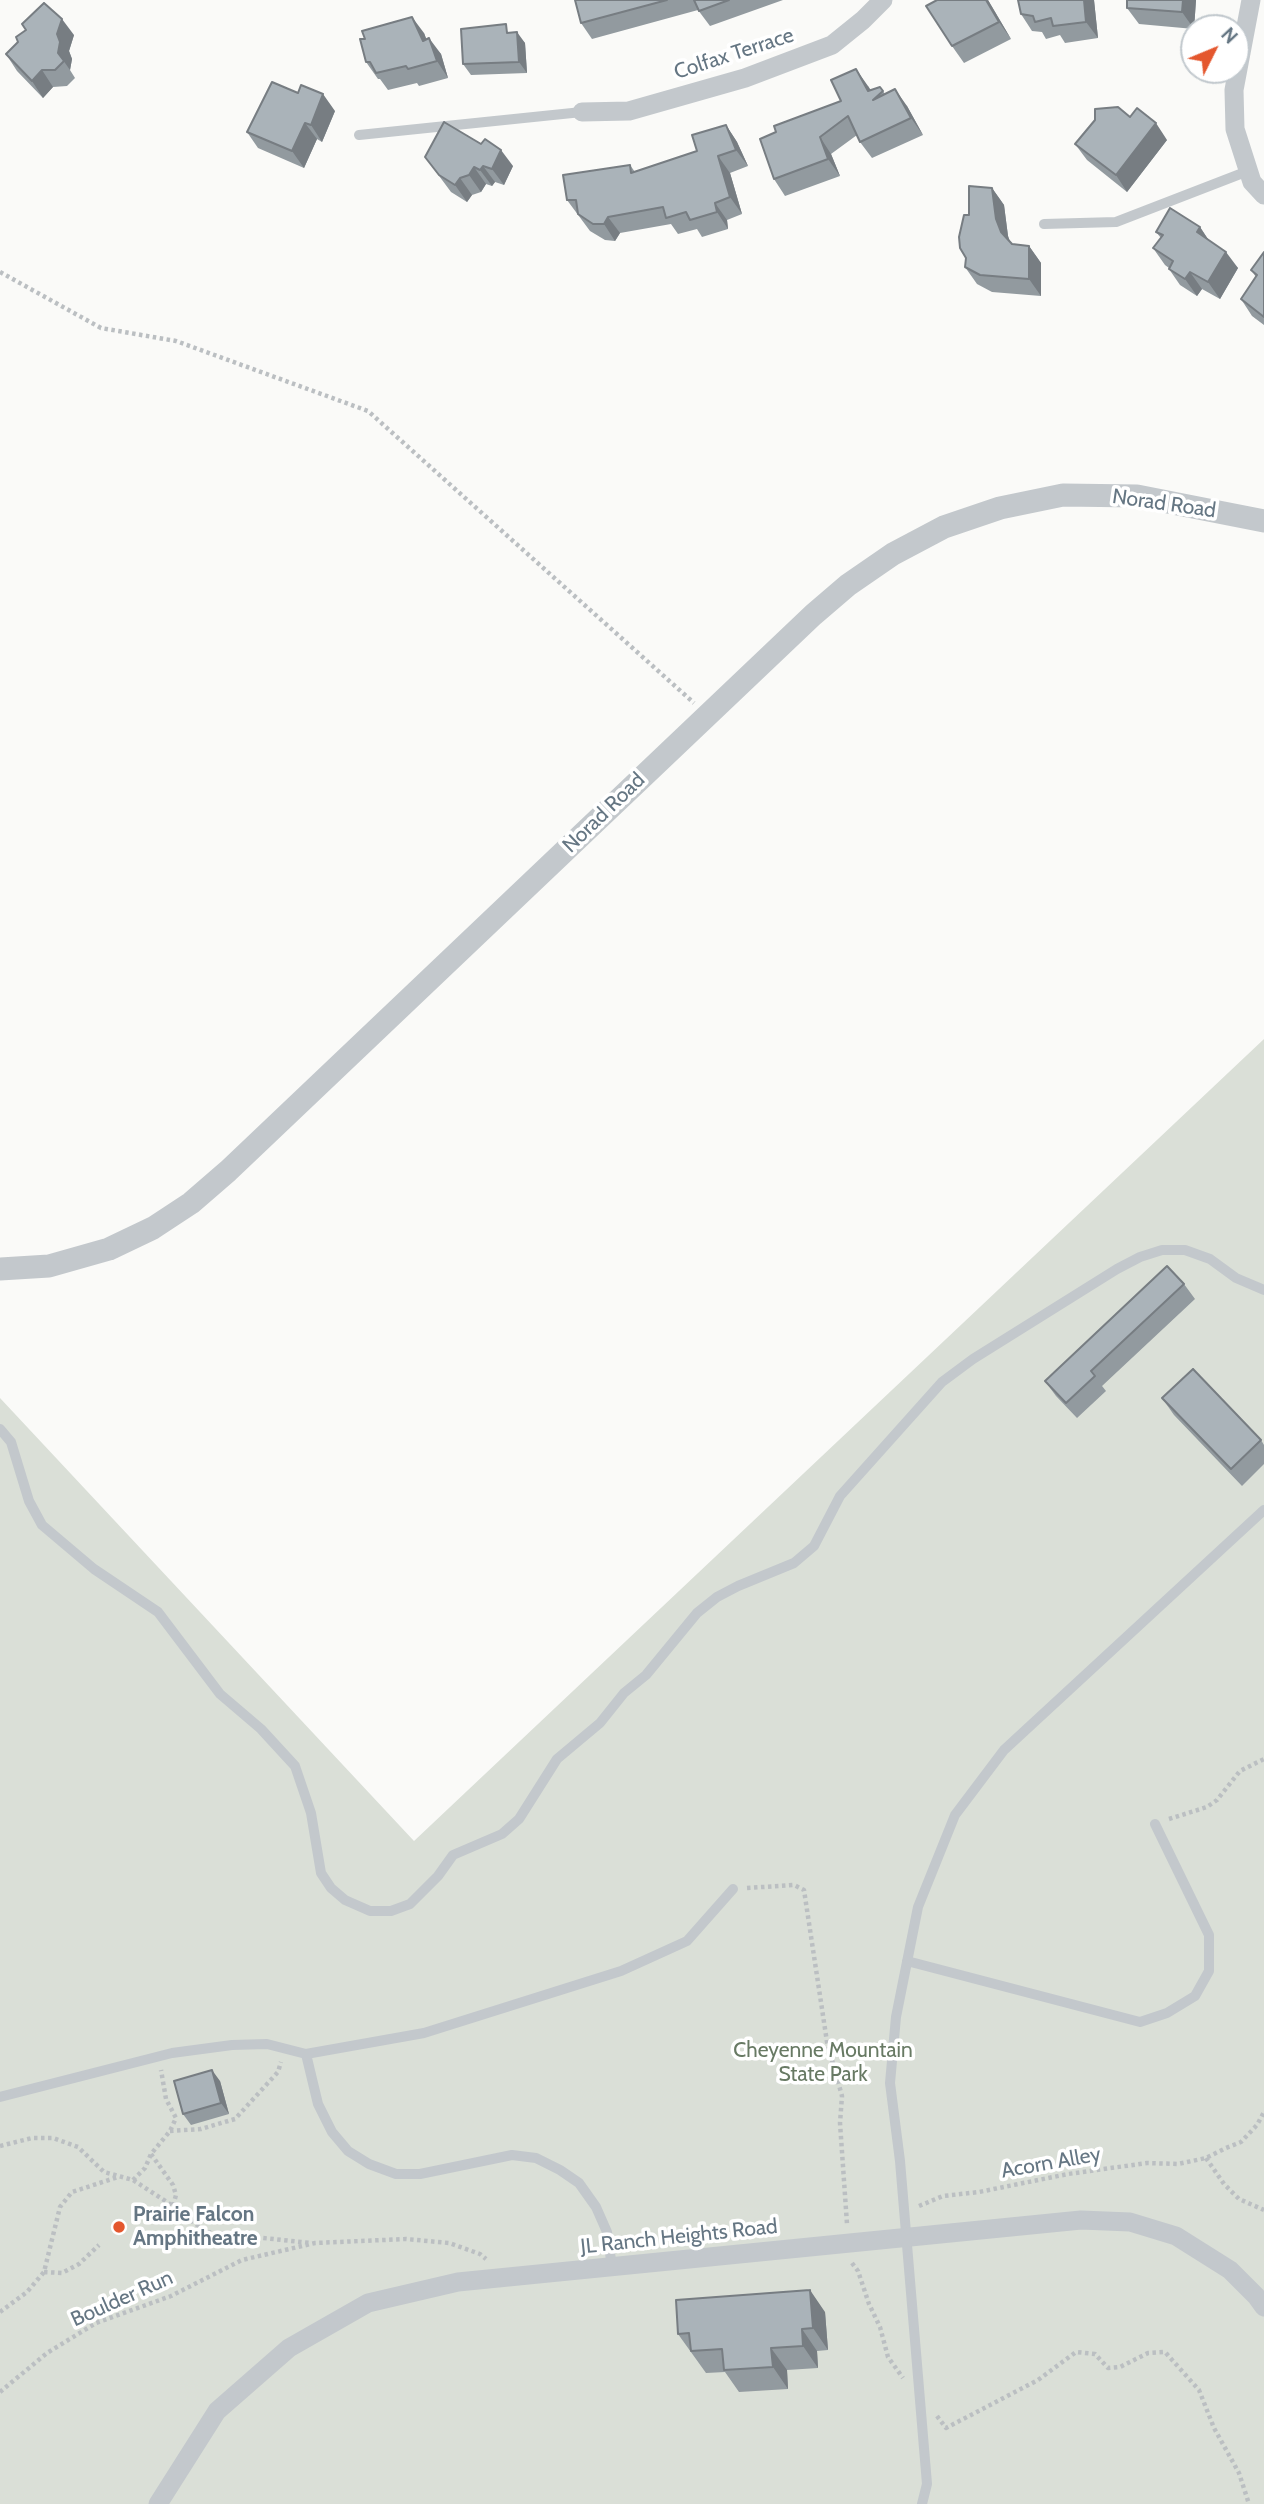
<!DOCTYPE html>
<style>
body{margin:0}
#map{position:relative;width:1264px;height:2504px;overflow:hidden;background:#fafaf8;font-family:Cabin,sans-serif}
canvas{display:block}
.north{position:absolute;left:1180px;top:14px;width:70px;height:70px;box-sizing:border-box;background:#fff;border:2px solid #c1c8cd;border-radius:50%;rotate:47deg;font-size:19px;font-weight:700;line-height:28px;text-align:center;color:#657683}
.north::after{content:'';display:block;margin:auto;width:24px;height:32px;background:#e4572e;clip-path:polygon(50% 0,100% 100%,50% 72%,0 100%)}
</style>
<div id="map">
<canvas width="1264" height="2504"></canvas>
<div class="north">N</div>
</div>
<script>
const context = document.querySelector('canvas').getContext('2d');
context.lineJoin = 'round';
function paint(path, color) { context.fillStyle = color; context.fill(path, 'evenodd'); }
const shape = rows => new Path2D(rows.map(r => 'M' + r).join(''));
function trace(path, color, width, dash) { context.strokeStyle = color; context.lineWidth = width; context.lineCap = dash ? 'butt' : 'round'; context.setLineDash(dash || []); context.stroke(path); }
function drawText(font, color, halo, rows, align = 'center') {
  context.font = font + ' Cabin,sans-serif'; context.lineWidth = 7; context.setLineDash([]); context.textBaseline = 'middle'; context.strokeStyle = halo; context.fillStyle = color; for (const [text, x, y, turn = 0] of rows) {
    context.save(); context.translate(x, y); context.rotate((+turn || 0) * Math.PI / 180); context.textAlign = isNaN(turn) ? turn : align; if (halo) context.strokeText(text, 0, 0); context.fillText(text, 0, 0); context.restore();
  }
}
const green = shape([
 [1264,1039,1264,2504,0,2504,0,1398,414,1841]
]);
const path = shape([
 [0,272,101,328,176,341,368,411,694,703],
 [1169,1819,1207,1807,1217,1800,1240,1771,1264,1759],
 [747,1888,794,1885,804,1890,827,2042,842,2096,840,2123,847,2224],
 [170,2131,201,2129,235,2119,278,2072,281,2062],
 [0,2146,32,2138,53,2138,78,2147,104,2172,133,2180,173,2206,206,2232,311,2243],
 [151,2154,173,2185,176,2195,173,2206],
 [1206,2158,1224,2184,1239,2199,1264,2210],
 [133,2180,145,2168,151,2154,170,2131,176,2118,166,2099,161,2070],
 [919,2206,943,2196,979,2192,1068,2174,1147,2163,1178,2164,1206,2158,1226,2148,1241,2142,1257,2125,1264,2112],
 [852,2263,858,2271,869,2304,880,2327,888,2357,903,2378],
 [44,2272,62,2273,79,2264,99,2245],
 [0,2312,27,2292,44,2272,60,2207,72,2192,118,2177],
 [0,2392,47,2353,96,2323,171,2296,242,2260,315,2243,406,2239,449,2243,480,2254,486,2259],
 [937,2416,946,2428,1038,2380,1076,2352,1095,2354,1108,2368,1120,2367,1148,2353,1165,2352,1199,2390,1214,2428,1239,2473,1249,2504]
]);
const service = shape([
 [359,135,582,112],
 [1044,224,1116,222,1248,171],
 [0,1429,11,1442,29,1501,42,1525,94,1569,158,1612,220,1694,261,1729,295,1766,311,1813,321,1873,331,1888,345,1900,370,1911,391,1911,410,1904,438,1876,453,1855,502,1834,519,1819,557,1759,600,1723,624,1693,646,1675,697,1613,717,1597,738,1586,794,1563,814,1546,840,1496,942,1382,973,1359,1117,1269,1140,1257,1162,1250,1185,1250,1210,1259,1236,1278,1264,1290],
 [907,1961,1140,2022,1167,2013,1195,1996,1209,1971,1209,1935,1155,1824],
 [306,2054,318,2104,332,2132,348,2151,369,2164,396,2174,420,2174,512,2155,536,2158,560,2170,579,2183,596,2207,607,2232,612,2267],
 [0,2097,172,2053,232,2045,267,2044,306,2054,424,2033,621,1971,687,1941,733,1889],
 [922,2504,927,2484,900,2161,890,2083,896,2017,918,1907,955,1815,1004,1750,1264,1510]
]);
const minor = shape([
 [1251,0,1234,90,1235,129,1252,182,1264,195],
 [582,112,629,111,745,78,832,45,863,20,883,0],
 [158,2504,217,2411,289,2348,368,2303,458,2282,1081,2220,1130,2222,1176,2236,1230,2270,1256,2296,1264,2307]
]);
const tertiary = shape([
 [0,1269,49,1266,109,1249,153,1228,191,1203,228,1171,813,615,848,585,893,554,944,527,1000,508,1063,495,1137,496,1264,521]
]);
const wall = shape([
 [575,0,783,0,710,26,698,10,592,39,581,23],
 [937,0,988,0,1011,39,964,63,952,46],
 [1018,0,1094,0,1098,38,1065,43,1060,35,1046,39,1042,32,1032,31,1021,14],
 [1196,0,1194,29,1139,24,1127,8],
 [512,32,525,43,527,73,471,75,463,64],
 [424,33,426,39,441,54,448,78,419,86,417,83,388,90,380,79,378,79,366,62],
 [74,35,69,51,72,59,70,70,75,78,67,86,53,87,43,98,17,71,6,54,18,42],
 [868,86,871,90,880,87,885,94,907,106,923,135,872,158,860,142,857,135,831,154,840,176,785,196,774,179,841,101],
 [335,111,322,142,317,139,304,168,258,148,247,132],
 [726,125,737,142,748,166,730,173,742,214,727,220,728,229,702,237,697,229,678,234,671,224,620,233,615,241,605,240,590,231,567,200,630,165,635,172,697,151],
 [1167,140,1127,192,1087,160,1075,144],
 [425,157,513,166,504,185,495,182,492,186,486,184,481,192,472,195,467,202,451,192],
 [992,188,1004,205,1008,236,1010,242,1012,244,1029,246,1041,263,1041,296,992,292,977,284,965,267,969,215],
 [1200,227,1208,239,1238,268,1220,299,1202,289,1197,296,1180,285,1169,269,1169,268,1165,265,1153,248,1161,238,1156,232],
 [1264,252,1264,325,1252,316,1241,299,1256,277,1251,270],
 [1184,1284,1195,1299,1102,1386,1106,1391,1077,1418,1056,1396,1045,1381],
 [1162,1398,1261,1440,1264,1445,1264,1464,1242,1486,1174,1415],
 [220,2081,229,2114,191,2125,183,2114],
 [825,2312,828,2350,817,2351,818,2368,787,2370,788,2389,739,2392,725,2372,706,2373,678,2334]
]);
const shadedWall = shape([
 [986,0,988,0,1011,39,999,22],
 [1084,0,1094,0,1098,38,1086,22],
 [1183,0,1196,0,1194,29,1182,12],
 [412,17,424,33,434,58,423,41],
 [62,19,74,35,69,51,72,59,70,70,58,53,57,34],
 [517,32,525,43,527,73,519,62],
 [429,38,441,54,448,78,437,61],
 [856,69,868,86,875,99,868,91],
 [42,70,53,87,43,98,32,81],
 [895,89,907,106,923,135,911,118],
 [323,94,335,111,322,142,311,125],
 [305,123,317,139,304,168,292,151],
 [1156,123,1167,140,1127,192,1116,175],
 [726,125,737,142,748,166,736,150],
 [820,137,831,154,840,176,828,159],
 [501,150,513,166,504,185,492,169],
 [718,156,730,173,742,214,730,197],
 [483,166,495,182,492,186,480,170],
 [474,167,486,184,481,192,469,175],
 [460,178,472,195,467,202,455,185],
 [992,188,1004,205,1008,236,1012,248,1001,232,996,219],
 [715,203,727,220,728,229,717,212],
 [608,217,620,233,615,241,604,224],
 [1200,227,1211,244,1197,232],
 [1029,246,1041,263,1041,296,1029,279],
 [1226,252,1238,268,1220,299,1208,282],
 [1190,272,1202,289,1197,296,1185,279],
 [212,2070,220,2081,229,2114,221,2103],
 [810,2290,825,2312,828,2350,813,2328],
 [802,2329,817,2351,818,2368,803,2346],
 [771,2348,787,2370,788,2389,773,2367]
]);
const building = shape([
 [575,0,667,0,581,23,575,0],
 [694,0,729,0,699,11,694,0],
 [937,0,986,0,999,22,952,46,926,6,937,0],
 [1018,0,1084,0,1086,22,1053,26,1051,18,1035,22,1033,16,1021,14,1018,0],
 [1127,0,1183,0,1182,12,1127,8,1127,0],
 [44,3,62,19,57,34,60,42,58,53,64,61,55,70,42,70,32,81,6,54,18,42,16,37,26,30,22,24,44,3],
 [412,17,423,41,429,38,437,61,408,69,406,66,376,73,370,62,366,62,360,39,365,39,362,31,412,17],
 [506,24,507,33,517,32,519,62,463,64,461,29,506,24],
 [856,69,868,91,880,87,883,91,873,100,895,89,911,118,860,142,848,116,820,137,828,159,774,179,760,139,776,132,774,126,841,101,831,80,856,69],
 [272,82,298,93,301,85,323,94,311,125,305,123,292,151,247,132,272,82],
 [1118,107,1130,117,1137,108,1156,123,1116,175,1075,144,1095,120,1095,109,1118,107],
 [444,122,481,144,485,139,501,150,492,169,483,166,480,170,474,167,469,175,460,178,455,185,439,175,425,157,444,122],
 [726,125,736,150,718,156,730,197,715,203,717,212,690,220,686,212,666,218,663,207,608,217,604,224,593,224,578,214,576,200,567,200,563,175,630,165,631,173,697,151,692,135,726,125],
 [969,186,992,188,996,219,1001,232,1012,244,1029,246,1029,279,980,275,965,267,966,258,960,248,959,237,964,215,969,215,969,186],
 [1170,208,1200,227,1197,232,1226,252,1208,282,1190,272,1185,279,1169,269,1173,261,1153,248,1163,235,1156,232,1170,208],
 [1264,252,1264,317,1241,299,1257,275,1251,270,1264,252],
 [1167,1266,1184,1284,1091,1371,1095,1376,1066,1403,1045,1381,1167,1266],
 [1193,1369,1261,1440,1231,1469,1162,1398,1193,1369],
 [212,2070,221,2103,183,2114,174,2081,212,2070],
 [810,2290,813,2328,802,2329,803,2346,771,2348,773,2367,724,2370,722,2349,691,2351,689,2333,678,2334,676,2300,810,2290]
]);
const markers = [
 [119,2227,7,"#e4572e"]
];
const streetNames = [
 ["Colfax Terrace",734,54,-18],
 ["Norad Road",1164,504,8],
 ["Norad Road",604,813,-44],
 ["Acorn Alley",1051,2163,-10],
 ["JL Ranch Heights Road",679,2237,-6],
 ["Boulder Run",122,2299,-24]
];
const parkNames = [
 ["Cheyenne Mountain",823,2051],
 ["State Park",823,2075]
];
const poiNames = [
 ["Prairie Falcon",133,2215],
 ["Amphitheatre",133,2239]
];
paint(green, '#dadfd7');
trace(path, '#bbbfc2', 4.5, [3.5, 3.5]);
trace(service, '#c3c8cc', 10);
trace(minor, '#c3c8cc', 19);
trace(tertiary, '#c3c8cc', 23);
paint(wall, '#929a9f');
paint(shadedWall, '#777d82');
paint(building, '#aab3b9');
trace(building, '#777d82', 2);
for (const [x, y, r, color] of markers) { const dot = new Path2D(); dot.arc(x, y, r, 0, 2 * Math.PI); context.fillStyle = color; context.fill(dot); trace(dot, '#fff', 2.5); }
drawText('21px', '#657683', '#fff', streetNames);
drawText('21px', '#687a64', '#fff', parkNames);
drawText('bold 21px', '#657683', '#fff', poiNames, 'left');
</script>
